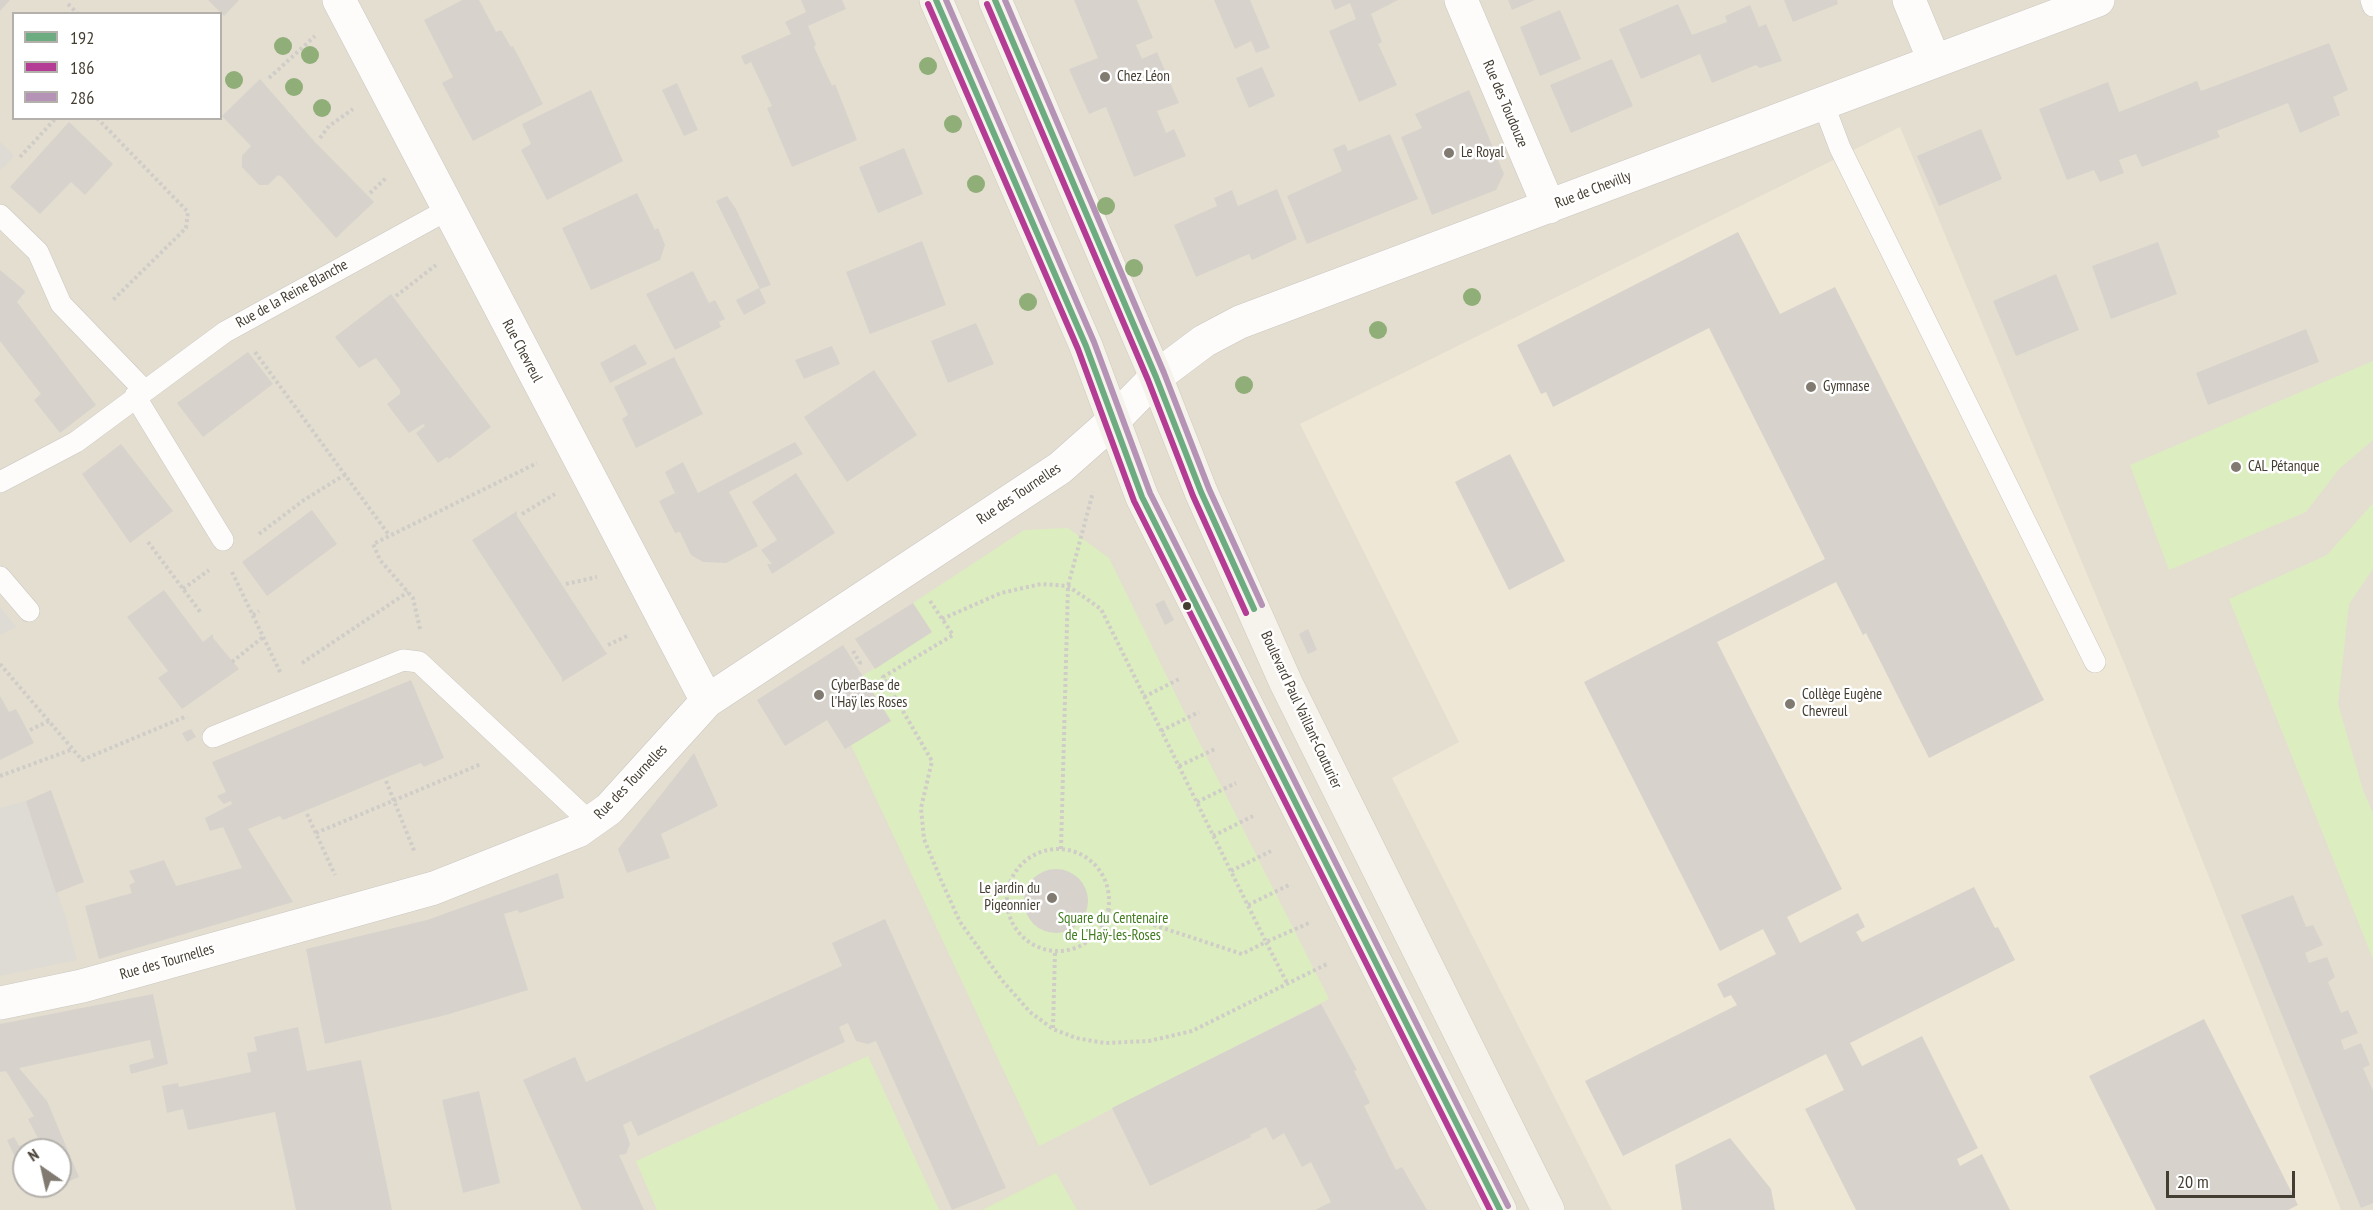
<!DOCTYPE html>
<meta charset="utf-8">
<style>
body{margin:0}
#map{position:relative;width:2373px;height:1210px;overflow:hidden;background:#efece4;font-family:"PT Sans Narrow",sans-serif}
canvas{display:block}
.legend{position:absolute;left:12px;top:12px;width:210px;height:108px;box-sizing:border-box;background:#fff;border:2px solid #b4b1ad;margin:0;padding:8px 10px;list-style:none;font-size:18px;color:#443d31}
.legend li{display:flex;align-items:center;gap:12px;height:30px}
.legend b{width:30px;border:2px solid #b4b1ad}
.north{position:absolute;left:12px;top:1138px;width:60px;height:60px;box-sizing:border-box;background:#fff;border:2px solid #b4b1ad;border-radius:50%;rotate:326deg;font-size:16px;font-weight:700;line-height:24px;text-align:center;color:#443d31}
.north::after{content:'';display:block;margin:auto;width:21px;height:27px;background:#807a70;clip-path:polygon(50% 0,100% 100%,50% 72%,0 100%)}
.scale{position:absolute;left:2166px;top:1171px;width:129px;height:27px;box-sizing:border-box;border:3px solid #443d31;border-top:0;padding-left:8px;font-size:18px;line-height:21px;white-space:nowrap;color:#443d31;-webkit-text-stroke:4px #fff;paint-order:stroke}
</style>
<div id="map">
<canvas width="2373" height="1210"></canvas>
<ul class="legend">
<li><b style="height:8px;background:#6dab80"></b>192</li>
<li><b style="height:8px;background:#b43c95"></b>186</li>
<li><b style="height:8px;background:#b593b6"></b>286</li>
</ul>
<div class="north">N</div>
<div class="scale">20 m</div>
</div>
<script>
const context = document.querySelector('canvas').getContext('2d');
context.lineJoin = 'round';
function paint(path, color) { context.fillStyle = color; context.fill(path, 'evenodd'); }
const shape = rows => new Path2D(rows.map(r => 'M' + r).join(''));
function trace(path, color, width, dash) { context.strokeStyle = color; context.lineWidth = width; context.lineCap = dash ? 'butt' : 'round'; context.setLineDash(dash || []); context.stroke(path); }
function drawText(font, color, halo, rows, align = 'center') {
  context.font = font + ' "PT Sans Narrow",sans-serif'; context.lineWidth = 5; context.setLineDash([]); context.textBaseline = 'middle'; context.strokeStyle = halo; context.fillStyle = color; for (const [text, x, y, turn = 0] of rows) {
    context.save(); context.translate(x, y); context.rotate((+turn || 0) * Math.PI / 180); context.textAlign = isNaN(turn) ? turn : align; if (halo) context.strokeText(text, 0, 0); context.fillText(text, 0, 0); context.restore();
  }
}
const residential = shape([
 [0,0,2373,0,2373,1210,0,1210],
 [14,14,220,14,220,118,14,118],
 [24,1150,60,1150,60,1186,24,1186]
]);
const education = shape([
 [1900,127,2125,665,2341,1210,1612,1210,1392,778,1459,742,1300,424]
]);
const green = shape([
 [2373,361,2373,440,2339,469,2306,512,2169,570,2130,465],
 [2373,503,2373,569,2349,604,2338,704,2363,790,2373,813,2373,959,2229,599,2327,555],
 [1068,528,1109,558,1193,730,1329,999,1039,1146,851,745,891,721,862,676,931,632,913,603,1024,530],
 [868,1056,939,1210,657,1210,636,1161],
 [1056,1173,1077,1210,982,1210]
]);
const parking = shape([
 [0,142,14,156,0,171],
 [0,607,16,627,0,635],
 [26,801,65,915,77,960,0,976,0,808]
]);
const building = shape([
 [0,0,10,0,0,11],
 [208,0,239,0,224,16],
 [462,0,479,0,496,32,501,30,511,47,513,46,543,104,473,141,442,83,453,77,424,20],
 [801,0,842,0,846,9,808,26,816,45,814,47,832,86,835,84,857,140,792,167,767,108,772,106,751,62,745,65,741,56,791,34,785,22,806,12],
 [1074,0,1137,0,1153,38,1136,45,1142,59,1157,52,1179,103,1157,111,1166,133,1174,129,1186,156,1134,177,1106,107,1089,114,1069,69,1098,58],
 [1214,0,1250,0,1270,48,1256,53,1251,41,1235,49],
 [1331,0,1398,0,1371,14,1382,42,1378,44,1397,85,1359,102,1329,31,1356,19,1350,3,1335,10],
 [1508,0,1535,0,1512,10],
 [1784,0,1837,0,1838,4,1793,22],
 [1678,4,1692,35,1727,22,1725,16,1750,5,1759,27,1766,24,1782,61,1760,68,1756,65,1712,83,1700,54,1641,79,1619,29],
 [1560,10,1581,59,1540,76,1520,27],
 [2329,43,2348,90,2333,97,2340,115,2300,133,2288,103,2217,131,2220,137,2142,167,2136,154,2119,160,2124,173,2100,182,2094,170,2067,180,2039,109,2108,82,2119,112,2197,81,2201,91],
 [1612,59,1633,106,1571,133,1550,85],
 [1262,67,1275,96,1249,108,1236,78],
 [260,79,314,141,374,202,336,238,282,177,278,175,268,185,259,185,242,167,242,156,251,146,222,116],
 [677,83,698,130,684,136,662,90],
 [591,90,623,161,547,200,521,150,531,144,522,124],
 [1469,90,1504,174,1496,190,1432,215,1401,137,1422,128,1415,114],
 [69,122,113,164,85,195,71,182,40,214,10,187],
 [1981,129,2002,179,1939,206,1917,156],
 [1390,134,1418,199,1307,244,1287,196,1342,171,1333,149,1345,144,1348,151],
 [904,148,923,194,878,213,859,167],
 [1277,189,1297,239,1252,260,1249,254,1196,277,1174,225,1217,206,1214,198,1232,190,1238,206],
 [637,193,655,230,658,228,665,245,660,260,591,290,562,228],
 [727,196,736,209,771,285,760,289,716,201],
 [1738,232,1780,314,1835,287,2044,700,1929,758,1866,633,1863,635,1836,582,1717,642,1842,889,1787,917,1800,943,1858,913,1865,927,1856,932,1862,942,1974,887,1995,928,1998,927,2015,960,1850,1043,1862,1066,1922,1036,1978,1148,1957,1159,1960,1166,1982,1154,2010,1210,1856,1210,1805,1109,1844,1090,1826,1054,1623,1156,1585,1081,1737,1005,1731,995,1724,998,1717,984,1776,954,1763,929,1720,951,1584,682,1825,559,1709,328,1553,407,1546,392,1541,394,1517,345],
 [922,241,946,305,870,334,846,272],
 [2158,242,2177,294,2111,319,2092,266],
 [0,270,24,290,25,292,17,302,96,405,60,433,34,400,41,394,0,341],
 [693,271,709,303,715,300,725,319,719,322,721,327,675,350,646,294],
 [2056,274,2079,330,2016,356,1993,301],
 [759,288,766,303,744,315,736,300],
 [391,294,491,427,449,459,447,457,438,463,416,433,425,426,423,424,409,433,387,404,400,394,400,390,376,358,359,368,335,337],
 [976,323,994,364,948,383,931,341],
 [2306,329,2319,362,2208,405,2196,373],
 [635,344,647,364,610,383,600,363],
 [832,346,840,364,804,379,795,360],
 [248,352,273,384,203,437,177,403],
 [674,357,703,414,636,448,622,419,628,415,614,387],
 [874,370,917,435,847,482,804,417],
 [795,442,803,454,729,492,758,546,726,563,703,562,691,555,680,532,675,533,659,501,675,493,665,472,683,462,698,493],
 [121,444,173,511,130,543,82,474],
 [1510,454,1565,561,1509,590,1455,482],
 [796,473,835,533,772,574,767,564,772,564,761,550,777,540,752,502],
 [312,510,337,544,267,596,242,562],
 [517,511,517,516,607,654,562,682,562,678,472,540],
 [164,590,203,642,213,634,213,638,239,669,182,709,158,678,168,671,127,617],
 [1164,600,1174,620,1165,625,1155,604],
 [913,603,932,632,875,669,855,639],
 [1308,629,1317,650,1308,654,1299,634],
 [843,645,891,721,845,749,827,720,785,746,757,700],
 [411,680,444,758,424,767,421,763,283,820,280,816,248,829,293,902,99,959,85,906,132,893,129,885,135,882,129,871,164,860,176,886,242,868,223,827,210,831,205,818,232,804,231,801,224,804,217,796,226,792,212,762],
 [0,696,9,712,16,709,34,743,0,760],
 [191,729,196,737,187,742,182,733],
 [694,753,718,806,661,834,670,858,627,873,618,849],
 [51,790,84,882,56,893,26,801],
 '1024 901a32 32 0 1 1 64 0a32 32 0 1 1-64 0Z',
 [558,873,564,898,520,913,517,910,504,914,528,990,446,1015,325,1044,306,949,427,920],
 [2293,895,2306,927,2313,925,2323,945,2305,953,2309,963,2327,957,2335,977,2328,982,2341,1013,2348,1010,2358,1033,2341,1040,2344,1050,2361,1043,2370,1065,2363,1068,2373,1091,2373,1203,2361,1208,2241,915],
 [885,919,1006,1188,952,1210,876,1041,868,1044,856,1041,848,1023,839,1027,845,1042,638,1136,631,1121,623,1125,630,1144,626,1154,619,1155,644,1210,582,1210,523,1080,575,1057,586,1082,842,966,832,943],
 [153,994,168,1064,131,1074,129,1065,154,1058,150,1040,19,1068,47,1101,79,1177,60,1185,60,1150,24,1150,24,1176,7,1140,14,1137,19,1146,38,1138,28,1119,34,1116,6,1071,0,1072,0,1024],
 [1321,1004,1357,1070,1354,1071,1370,1103,1364,1106,1396,1170,1402,1167,1427,1210,1315,1210,1331,1202,1311,1162,1302,1167,1284,1133,1273,1140,1266,1127,1250,1135,1251,1137,1150,1186,1112,1108],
 [2204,1019,2298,1205,2288,1210,2156,1210,2089,1076],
 [298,1027,307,1071,361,1060,392,1210,296,1210,275,1112,188,1130,183,1109,167,1113,162,1086,178,1083,179,1087,251,1072,247,1053,257,1051,254,1037],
 [479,1091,500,1183,463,1193,442,1100],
 [1730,1138,1771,1189,1775,1210,1682,1210,1675,1165],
 [28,1186,56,1186,33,1195]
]);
const path = shape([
 [68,4,78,14],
 [269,78,315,36],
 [97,118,188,212,186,228,113,300],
 [320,138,329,126,353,109],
 [20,157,56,118],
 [370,193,387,177],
 [396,296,436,265],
 [255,352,389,535],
 [522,514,555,494],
 [259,534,304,500,346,474],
 [148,542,201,613],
 [232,572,281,674],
 [566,584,597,577],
 [183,589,209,570],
 [930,601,953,635,883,677,932,761,921,808,924,839,941,880,960,922,1001,979,1030,1012,1053,1029,1076,1038,1105,1043,1149,1041,1192,1031,1329,963],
 [253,615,259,611],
 [942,619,1001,593,1041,584,1068,586,1101,609,1266,942,1309,923],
 [420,629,413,598,380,560,373,544,537,463],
 [608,645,629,635],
 [853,651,860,663,857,666],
 [232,662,263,637],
 [302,663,408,592],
 [0,664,82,760,187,716],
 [1144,697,1181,678],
 [30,730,49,721],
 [1161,731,1199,712],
 [1179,766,1217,748],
 [0,776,73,749],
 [386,781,415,853],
 [1197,802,1236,783],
 [307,814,335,875],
 [316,833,481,764],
 [1213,836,1253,816],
 '1007 900a51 51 0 1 1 102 0a51 51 0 1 1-102 0Z',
 [1061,849,1068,586,1093,492],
 [1231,871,1271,851],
 [1248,905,1289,885],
 [1108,910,1242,954,1266,942,1287,983],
 [1053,1028,1055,952]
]);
const lane = shape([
 [2371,0,2373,6],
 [1823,103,1840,148,2095,662],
 [0,215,38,252,61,304,144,390],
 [135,396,223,540],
 [0,482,76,442,225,332,447,210],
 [0,577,29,611],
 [213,737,403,660,419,662,591,823]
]);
const street = shape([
 [339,0,707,701],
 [1461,0,1549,207],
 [1909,0,1934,60],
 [0,1003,82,986,434,888,578,831,609,809,707,701,1060,468,1112,422,1156,377,1204,341,1240,322,2098,0]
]);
const secondary = shape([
 [936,0,1086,346,1142,497,1500,1210],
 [995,0,1156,377,1201,492,1286,683,1548,1210]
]);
const bus1 = shape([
 [936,0,1086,346,1142,497,1500,1210],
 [995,0,1156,377,1201,492,1254,609]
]);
const bus2 = shape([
 [928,4,1078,349,1134,501,1490,1210],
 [987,4,1148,380,1193,496,1246,613]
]);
const bus3 = shape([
 [946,0,1094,342,1150,493,1508,1206],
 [1005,0,1164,373,1209,489,1262,605]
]);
const trees = [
 [283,46],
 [310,55],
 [928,66],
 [234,80],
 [294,87],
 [322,108],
 [953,124],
 [976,184],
 [1106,206],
 [1134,268],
 [1472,297],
 [1028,302],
 [1378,330],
 [1244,385]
];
const markers = [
 [1105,77,6,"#807a70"],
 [1449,153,6,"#807a70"],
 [1811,387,6,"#807a70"],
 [2236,467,6,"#807a70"],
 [1187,606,5,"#443d31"],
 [819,695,6,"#807a70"],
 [1790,704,6,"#807a70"],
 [1052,898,6,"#807a70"]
];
const poiNames = [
 ["Chez Léon",1117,77],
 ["Le Royal",1461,153],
 ["Gymnase",1823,387],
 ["CAL Pétanque",2248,467],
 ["CyberBase de",831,686],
 ["l'Haÿ les Roses",831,703],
 ["Collège Eugène",1802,695],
 ["Chevreul",1802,712],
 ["Le jardin du",1040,889,"right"],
 ["Pigeonnier",1040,906,"right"]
];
const streetNames = [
 ["Rue des Toudouze",1505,104,67],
 ["Rue de Chevilly",1593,190,-21],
 ["Rue de la Reine Blanche",292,294,-29],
 ["Rue Chevreul",522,351,62],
 ["Rue des Tournelles",1019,494,-34],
 ["Boulevard Paul Vaillant-Couturier",1301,710,65],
 ["Rue des Tournelles",631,782,-46],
 ["Rue des Tournelles",167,962,-16]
];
const parkNames = [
 ["Square du Centenaire",1113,919],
 ["de L'Haÿ-les-Roses",1113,936]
];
paint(residential, '#e4ded1');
paint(education, '#eee7d5');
paint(green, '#dcedc0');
paint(parking, '#dedbd4');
paint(building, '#d7d3cc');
trace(lane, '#cbc8c0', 22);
trace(street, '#cbc8c0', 34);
trace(secondary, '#d0cabc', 34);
trace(path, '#d0cdc8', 4, [3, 3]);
trace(lane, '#fdfcfb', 21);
trace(street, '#fdfcfb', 33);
trace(secondary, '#f6f3ec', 33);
trace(bus1, '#6dab80', 6);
trace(bus2, '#b43c95', 6);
trace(bus3, '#b593b6', 6);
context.fillStyle = '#90ae78';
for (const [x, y] of trees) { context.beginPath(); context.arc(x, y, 9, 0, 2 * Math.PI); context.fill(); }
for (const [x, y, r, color] of markers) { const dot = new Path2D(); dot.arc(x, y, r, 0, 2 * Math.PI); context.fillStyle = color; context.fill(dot); trace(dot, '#fff', 2); }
drawText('15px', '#443d31', '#fff', poiNames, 'left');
drawText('15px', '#443d31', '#fff', streetNames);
drawText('15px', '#427c1f', '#fff', parkNames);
</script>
